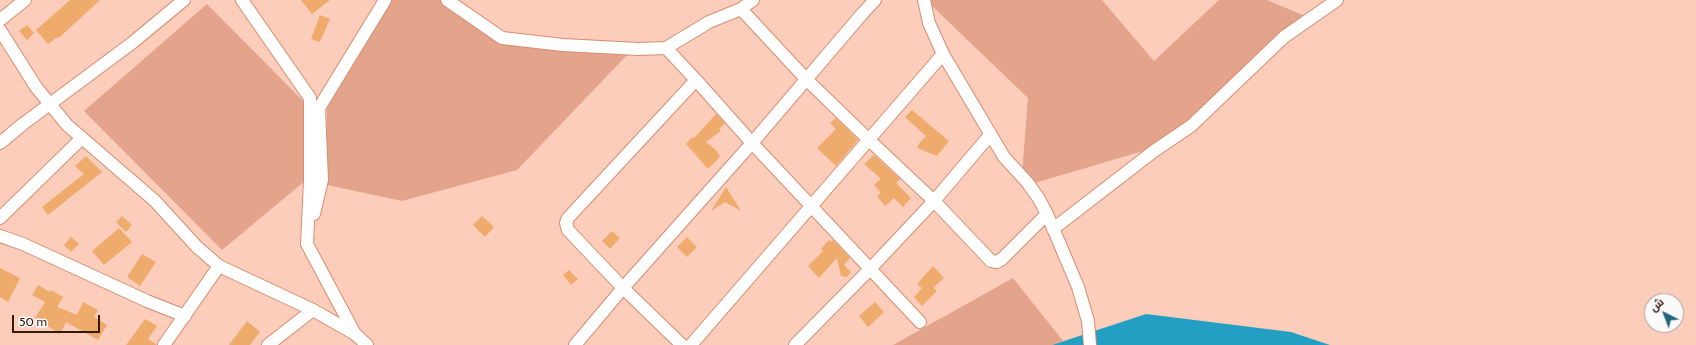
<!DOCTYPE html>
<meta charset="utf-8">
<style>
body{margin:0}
#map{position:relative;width:1696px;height:345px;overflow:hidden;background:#fccdba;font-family:Cabin,Cairo,sans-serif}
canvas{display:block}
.north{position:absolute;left:1644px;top:293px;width:40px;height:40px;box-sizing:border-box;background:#fafafa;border:1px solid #aba09b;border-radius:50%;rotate:318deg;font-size:11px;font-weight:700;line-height:16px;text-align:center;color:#35190d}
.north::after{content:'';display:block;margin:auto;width:14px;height:18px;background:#25657a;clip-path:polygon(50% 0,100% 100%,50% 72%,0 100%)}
.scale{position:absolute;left:12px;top:315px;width:88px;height:18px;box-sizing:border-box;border:2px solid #35190d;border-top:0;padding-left:5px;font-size:12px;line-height:14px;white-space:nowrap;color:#35190d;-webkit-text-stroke:3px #fafafa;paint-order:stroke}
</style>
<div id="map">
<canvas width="1696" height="345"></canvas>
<div class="north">ش</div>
<div class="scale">50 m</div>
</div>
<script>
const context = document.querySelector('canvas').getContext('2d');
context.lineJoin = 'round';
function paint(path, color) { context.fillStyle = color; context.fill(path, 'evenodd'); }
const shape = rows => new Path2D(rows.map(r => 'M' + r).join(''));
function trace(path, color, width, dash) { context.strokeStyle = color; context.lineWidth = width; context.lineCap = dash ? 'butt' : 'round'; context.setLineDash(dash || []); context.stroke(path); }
const green = shape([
 [391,0,440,0,501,42,629,53,517,170,402,201,327,185,327,108],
 [930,0,1102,0,1154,61,1219,0,1267,0,1305,16,1196,117,1150,149,1021,187,1028,98,931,5],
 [207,4,311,109,306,180,222,250,84,111],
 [1013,278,1063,341,1052,345,893,345]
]);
const water = shape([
 [1146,314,1291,332,1330,345,1052,345]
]);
const building = shape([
 [70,0,100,0,60,37,56,38,48,44,36,30],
 [301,0,330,0,312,14],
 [320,15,330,19,320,42,311,39],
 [27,25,34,33,27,40,19,31],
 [912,110,949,141,937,156,917,148,920,142,926,136,905,117],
 [716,114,725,123,719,129,721,131,706,142,717,151,720,157,708,169,686,144,692,137,694,138],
 [836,118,858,140,836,166,817,148,836,129,830,123],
 [874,155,900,179,896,183,911,198,903,207,894,198,885,206,877,196,881,193,874,185,881,179,864,164],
 [86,156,102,172,48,215,42,207,84,174,75,166],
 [726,187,741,211,725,202,711,211],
 [122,216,132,225,126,232,116,222],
 [482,216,494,227,485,237,473,225],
 [119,228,132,242,104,265,92,251],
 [612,231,620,238,610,249,602,241],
 [71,237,79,244,71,252,64,245],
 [687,237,697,247,687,257,677,247],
 [829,240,831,242,833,240,850,258,844,265,851,272,847,277,841,276,837,258,819,278,808,266,823,251,821,249],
 [142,254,156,262,140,286,127,277],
 [933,266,944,278,933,288,937,291,922,306,914,297,922,288,917,284],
 [0,268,20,278,8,302,0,297],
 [569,270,578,279,571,285,563,275],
 [38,285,50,292,51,290,63,297,57,307,77,315,83,302,98,310,94,317,107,325,98,340,66,322,60,334,35,318,45,302,32,295],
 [875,302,884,312,868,327,859,316],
 [145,319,157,326,148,339,157,345,126,345],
 [247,321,260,332,250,345,229,345]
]);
const minor = shape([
 [242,0,310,98,310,181,307,244,355,334,367,345],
 [447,0,502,38,563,45,638,49,666,48,709,22,741,9,753,0],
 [924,0,929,23,943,54,1004,157,1027,182,1039,199,1047,214,1078,287,1088,321,1090,345],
 [741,9,806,79,868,139,934,201,991,261,997,262,1002,259,1047,214],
 [0,20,25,0],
 [0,30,36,87,67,125,155,201,197,247,219,266,313,310,355,334],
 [666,48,696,80,752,143,920,322],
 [0,143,23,124,132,43,184,0],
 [314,214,322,180,319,108,385,0],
 [0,218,82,138],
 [1053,229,1154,151,1191,126,1284,37,1337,0],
 [0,236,23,244,147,301,185,316],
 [164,345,219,266],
 [268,345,313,310],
 [575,345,623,288,752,143,862,14,875,0],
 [682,345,623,288,568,230,566,223,568,218,696,80],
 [691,345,943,54],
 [795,345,870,269,934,201,990,135]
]);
paint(green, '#e3a48b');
paint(water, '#229fc2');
paint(building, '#efab6c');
trace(minor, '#d68d6f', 14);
trace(minor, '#fff', 12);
</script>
